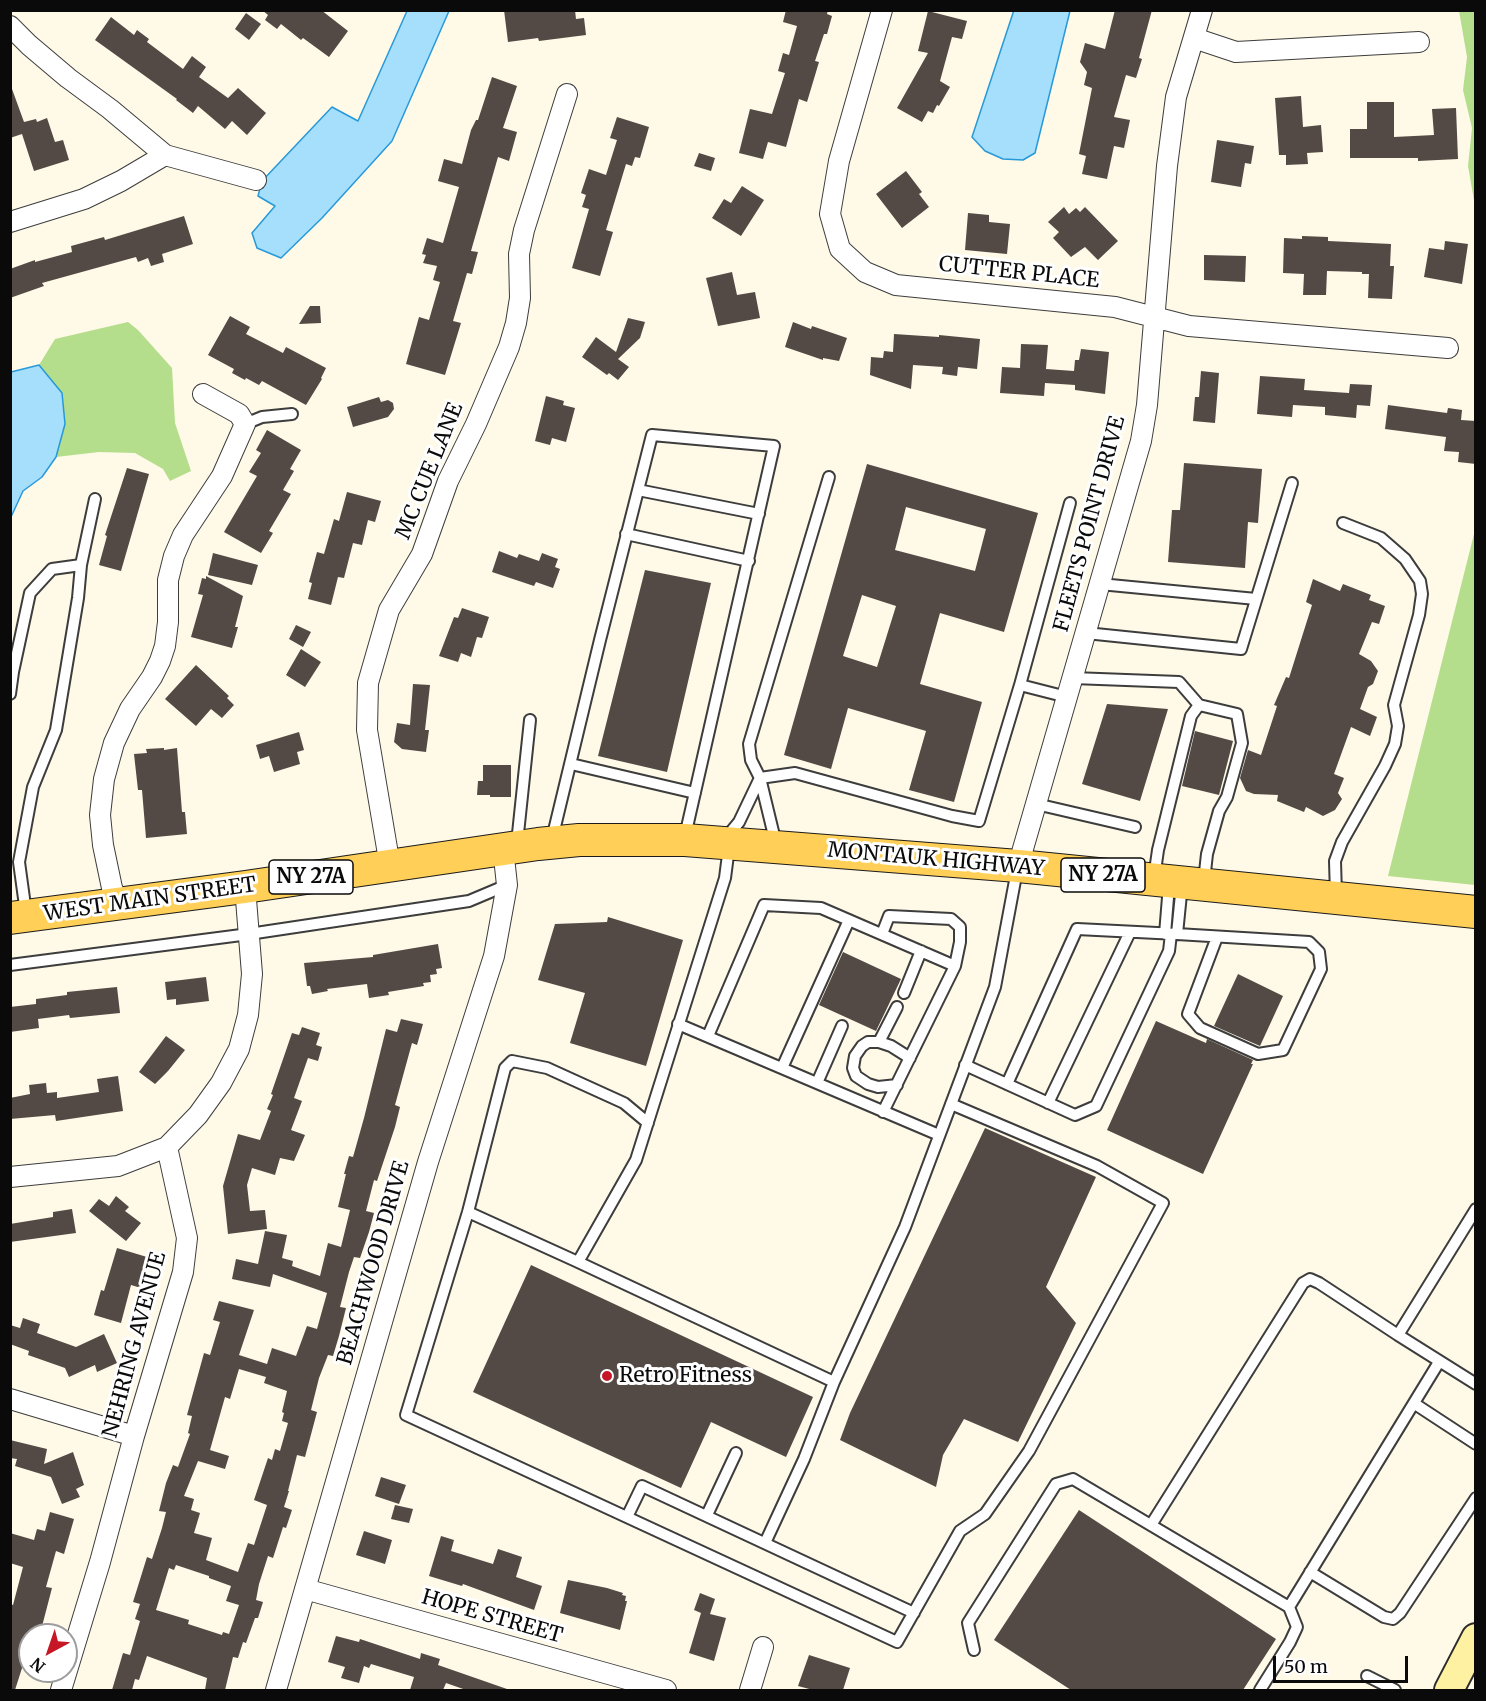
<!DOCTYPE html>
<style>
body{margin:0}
#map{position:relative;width:1486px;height:1701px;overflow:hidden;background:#fff9e7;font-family:Merriweather,serif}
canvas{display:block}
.frame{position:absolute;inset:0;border:12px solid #0a0a0a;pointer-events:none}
.north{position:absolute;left:18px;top:1623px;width:60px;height:60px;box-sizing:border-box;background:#fff;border:2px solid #9d9d9d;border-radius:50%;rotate:220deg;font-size:16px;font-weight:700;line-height:24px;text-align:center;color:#0a0a0a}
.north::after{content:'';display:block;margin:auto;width:21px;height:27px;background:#c51726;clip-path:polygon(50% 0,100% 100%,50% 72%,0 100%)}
.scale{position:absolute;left:1273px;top:1656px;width:135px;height:27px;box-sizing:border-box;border:3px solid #0a0a0a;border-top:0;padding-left:8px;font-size:18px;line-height:21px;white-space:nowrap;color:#0a0a0a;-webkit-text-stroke:4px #fff;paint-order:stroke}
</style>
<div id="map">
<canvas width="1486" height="1701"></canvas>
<div class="frame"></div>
<div class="north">N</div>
<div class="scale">50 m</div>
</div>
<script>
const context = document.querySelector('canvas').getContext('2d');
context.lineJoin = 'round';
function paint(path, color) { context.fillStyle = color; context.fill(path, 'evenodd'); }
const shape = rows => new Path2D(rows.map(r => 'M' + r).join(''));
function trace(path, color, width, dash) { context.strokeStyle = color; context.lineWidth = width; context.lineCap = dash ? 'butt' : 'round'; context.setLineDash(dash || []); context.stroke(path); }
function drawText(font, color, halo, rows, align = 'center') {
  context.font = font + ' Merriweather,serif'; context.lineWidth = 6; context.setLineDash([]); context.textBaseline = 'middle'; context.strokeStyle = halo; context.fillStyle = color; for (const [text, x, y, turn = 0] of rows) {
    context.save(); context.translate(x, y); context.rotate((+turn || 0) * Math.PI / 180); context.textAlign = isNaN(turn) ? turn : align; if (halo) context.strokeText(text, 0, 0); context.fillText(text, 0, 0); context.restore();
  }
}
const forest = shape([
 [1459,11,1475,11,1475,206,1468,166,1472,128,1463,90,1467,57],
 [128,322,138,330,172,368,175,423,191,471,170,481,163,469,135,453,99,452,56,457,65,424,39,365,55,339],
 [1475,530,1475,885,1388,876]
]);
const water = shape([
 [1014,10,1070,11,1035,153,1023,160,1003,159,985,151,972,137,1014,10],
 [407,11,449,11,392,141,322,218,281,258,257,248,252,233,275,206,258,196,262,181,332,107,358,121,407,11],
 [39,365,62,393,65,424,56,457,42,477,23,491,11,517,11,372,39,365]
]);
const building = shape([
 [262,10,321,10,348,31,329,57,303,38,301,40,281,24,277,29,265,20,268,15],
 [504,10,575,10,576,19,584,18,586,35,539,41,538,38,508,42],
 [786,10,828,10,827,14,832,16,827,34,824,34,815,61,819,62,807,102,799,99,786,147,768,142,763,159,739,153,750,109,772,114,785,73,778,71,783,53,789,55,797,26,783,22],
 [1115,10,1152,10,1139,58,1142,59,1136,78,1126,75,1114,117,1130,120,1124,148,1114,146,1107,179,1082,174,1086,156,1079,154,1092,88,1084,85,1087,72,1080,62,1085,43,1105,49],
 [928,11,967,21,962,39,952,37,940,81,950,87,939,106,937,105,933,113,928,111,922,122,897,108,928,53,918,51],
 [246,13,261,24,249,40,235,29],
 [111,17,134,35,137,30,149,39,147,42,183,69,192,56,206,67,199,77,228,98,238,88,266,113,247,135,232,121,225,129,198,106,193,113,176,100,177,99,95,40],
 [492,77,517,86,503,128,517,132,509,161,498,157,471,251,478,252,472,274,467,273,453,321,461,323,445,375,406,364,419,317,429,320,440,282,433,280,437,266,423,263,426,255,422,254,427,238,443,243,459,187,438,181,444,159,462,164,471,130,476,120,478,120],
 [10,89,12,89,24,122,36,119,37,122,47,118,55,142,63,140,69,160,34,171,22,134,10,138],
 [1301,96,1303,127,1321,125,1323,152,1307,153,1308,164,1286,165,1286,155,1279,155,1275,98],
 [1367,102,1394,102,1394,137,1434,135,1432,109,1456,108,1458,159,1418,161,1418,158,1350,158,1350,129,1367,129],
 [617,117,649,127,640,158,635,157,632,166,626,164,606,230,613,232,600,276,572,268,589,209,582,207,586,195,581,193,589,169,606,175,617,140,610,138],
 [1217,140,1254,146,1251,164,1245,163,1241,187,1211,182],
 [699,153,715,158,711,171,694,166],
 [906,171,922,192,919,194,929,207,902,228,876,194],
 [742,186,764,200,741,236,712,218,724,199,731,203],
 [1064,207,1069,214,1076,208,1080,212,1085,207,1118,241,1098,260,1085,247,1071,257,1053,238,1059,232,1048,222],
 [968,213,989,215,989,222,1010,224,1007,254,965,250],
 [184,216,193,244,162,254,164,262,151,266,148,258,138,262,136,257,42,283,44,286,10,298,10,269,35,260,35,262,72,252,71,246,104,237,105,240],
 [1302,236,1328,237,1328,241,1391,244,1390,266,1394,266,1392,299,1368,298,1369,274,1362,274,1362,272,1327,271,1326,295,1303,295,1304,274,1283,273,1284,238,1302,239],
 [1445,241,1468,244,1462,284,1424,277,1429,248,1444,250],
 [1204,255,1246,256,1245,282,1204,280],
 [732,272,737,295,755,292,760,318,718,326,706,278],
 [310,306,320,306,321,323,299,324],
 [230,316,250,327,246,334,283,353,286,347,326,368,321,378,322,379,306,405,262,381,259,385,246,378,245,380,232,373,234,369,208,355],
 [628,318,645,322,640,338,618,359,629,367,618,380,609,373,607,375,582,357,596,337,616,352],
 [793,322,811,329,812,326,847,338,839,361,823,358,823,360,785,347],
 [894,334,939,337,939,335,980,339,977,369,958,367,957,376,942,374,943,367,913,365,911,389,870,375,871,357,883,358,884,351,893,352],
 [1021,344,1048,345,1046,369,1074,371,1075,360,1079,360,1081,349,1109,352,1105,394,1075,390,1075,385,1045,383,1044,396,1000,393,1002,367,1020,368],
 [1201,371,1219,373,1215,423,1193,421,1195,397,1199,397],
 [1260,376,1305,379,1304,390,1349,393,1350,384,1372,385,1370,406,1357,405,1356,418,1325,415,1325,407,1293,405,1292,417,1257,414],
 [546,396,564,401,563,405,575,408,566,442,552,438,550,445,535,441],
 [379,397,381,402,388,400,393,403,394,409,388,417,353,427,347,407],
 [1388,405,1447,413,1448,408,1462,410,1461,420,1476,421,1476,464,1458,462,1459,452,1444,451,1446,437,1385,429],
 [267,430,301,450,290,469,294,471,283,490,291,494,269,531,273,533,261,553,224,532,257,476,249,472,261,453,256,450],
 [1184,463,1262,469,1258,523,1248,522,1245,568,1168,562,1172,510,1180,510],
 [867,464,1038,513,1004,632,940,613,920,684,982,702,954,802,909,790,926,731,848,708,831,769,784,755],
 [906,507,986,529,975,571,895,550],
 [862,595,896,606,877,667,843,656],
 [127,468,149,474,121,571,99,565,107,536,105,535],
 [347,492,381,501,375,522,368,520,362,545,353,543,344,578,338,577,331,605,308,599,312,583,309,582,317,552,324,554,334,519,339,521],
 [499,551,517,558,519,554,539,561,542,553,558,559,555,567,560,569,553,588,536,582,534,586,492,572],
 [213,553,258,565,252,585,208,575],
 [645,570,711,583,667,772,598,756],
 [206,576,243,596,235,627,238,627,232,648,191,637,203,595,198,594,202,578,206,579],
 [1313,579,1340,591,1343,584,1371,595,1369,600,1385,606,1379,624,1372,622,1359,654,1371,661,1378,671,1373,684,1368,687,1360,709,1377,717,1370,736,1351,727,1334,774,1344,778,1338,793,1342,799,1335,810,1323,816,1306,807,1304,812,1277,801,1278,795,1254,794,1246,791,1240,778,1248,750,1261,755,1277,706,1274,705,1286,677,1289,678,1312,605,1306,602],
 [462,608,489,617,482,638,477,637,471,657,461,653,458,662,439,656,454,617,458,618],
 [296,625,311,632,303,647,289,639],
 [301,649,321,662,305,687,286,675],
 [196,665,229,696,227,698,234,705,222,718,211,709,196,726,165,699],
 [413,684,430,685,425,730,429,730,426,752,402,749,394,742,397,723,410,725],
 [1107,704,1168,709,1140,801,1082,784],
 [1195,731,1233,741,1219,795,1182,786],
 [299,732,304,750,297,752,300,764,274,772,269,756,260,759,256,745],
 [164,748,164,750,177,748,182,812,185,812,187,834,146,838,142,790,138,790,134,754,147,753,146,749],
 [483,765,511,765,511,797,490,797,490,795,477,795,478,781,483,781],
 [608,917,683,940,646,1066,570,1043,585,993,538,980,555,924,607,922],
 [438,944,442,968,436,969,437,974,430,975,431,982,423,983,424,986,388,992,389,995,369,998,367,984,327,989,328,991,312,994,310,986,307,986,304,963,373,957,373,955],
 [843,952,901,979,876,1031,819,1005],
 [1238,974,1283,996,1260,1046,1214,1026],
 [206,977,209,1001,176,1005,176,999,167,1000,165,982],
 [117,987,120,1013,70,1018,69,1015,38,1019,39,1028,10,1032,10,1007,36,1004,36,999,67,995,67,992],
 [401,1019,423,1024,417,1045,412,1043,395,1105,400,1107,395,1127,377,1181,374,1180,366,1211,374,1213,369,1232,360,1258,354,1257,349,1272,340,1307,346,1308,339,1336,333,1356,328,1355,319,1378,311,1410,317,1412,305,1457,297,1455,288,1491,289,1491,284,1507,292,1510,286,1528,283,1527,273,1558,268,1556,259,1584,256,1600,263,1602,258,1618,255,1618,246,1643,243,1642,238,1658,233,1657,225,1690,205,1690,207,1678,147,1656,139,1680,135,1679,132,1690,112,1690,123,1653,130,1655,140,1621,135,1619,140,1604,133,1602,147,1557,152,1559,162,1528,166,1512,159,1511,166,1483,173,1465,178,1467,190,1434,188,1433,192,1416,187,1415,204,1353,210,1355,220,1322,213,1320,219,1301,254,1310,239,1355,267,1364,272,1348,296,1356,307,1326,317,1329,327,1293,273,1274,270,1287,232,1279,236,1259,258,1264,265,1231,287,1235,282,1258,293,1261,292,1266,320,1276,328,1243,341,1247,350,1210,338,1207,346,1174,344,1174,349,1156,353,1157,364,1118,386,1029,397,1032],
 [239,1369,266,1377,264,1383,287,1391,282,1412,284,1413,282,1421,288,1423,280,1451,275,1449,272,1460,268,1458,254,1500,267,1505,254,1545,248,1543,238,1572,206,1560,212,1538,194,1533,200,1513,191,1510,194,1499,184,1496,198,1461,225,1469,229,1456,210,1450,225,1397,230,1399],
 [176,1565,209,1576,209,1578,231,1586,226,1601,239,1605,229,1634,223,1632,222,1635,188,1624,189,1620,156,1610,169,1568,174,1570],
 [1156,1021,1206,1043,1207,1039,1253,1060,1251,1064,1253,1064,1203,1174,1107,1130],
 [302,1027,320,1033,316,1045,322,1047,318,1061,308,1058,294,1098,302,1101,291,1130,305,1135,294,1161,280,1158,275,1175,252,1168,247,1185,250,1211,265,1210,267,1229,228,1234,223,1186,238,1134,260,1140,271,1111,267,1109,273,1095,271,1094,292,1033,299,1035],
 [166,1036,185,1050,168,1071,155,1084,139,1072],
 [118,1076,123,1111,56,1121,55,1115,10,1119,10,1098,30,1094,29,1085,46,1083,47,1093,57,1092,57,1098,99,1092,97,1079],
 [985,1128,1096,1177,1046,1287,1076,1323,1018,1442,964,1419,943,1455,936,1487,840,1440,850,1413],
 [116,1196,129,1207,125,1211,141,1223,126,1241,89,1211,99,1199,109,1206],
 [72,1209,76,1233,10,1242,10,1224,53,1217,53,1212],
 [117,1248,147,1257,144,1267,147,1268,141,1288,131,1285,121,1323,94,1315,101,1290,104,1291],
 [531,1265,813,1397,786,1457,711,1422,681,1488,473,1392],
 [23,1318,40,1324,37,1333,76,1347,104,1334,117,1363,97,1372,95,1365,69,1377,65,1368,28,1355,29,1351,10,1344,10,1325,20,1328],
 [10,1440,47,1449,44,1464,73,1452,84,1485,76,1489,80,1497,62,1504,51,1477,15,1466,17,1459,10,1458],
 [381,1477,406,1485,399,1504,375,1496],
 [395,1505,413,1509,409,1523,391,1519],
 [1079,1510,1276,1639,1243,1690,1071,1690,994,1640],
 [50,1512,74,1519,64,1554,56,1551,46,1587,52,1588,40,1634,33,1632,32,1635,30,1635,30,1643,15,1690,10,1690,10,1604,13,1605,23,1567,10,1563,10,1533,34,1540,37,1529,45,1531],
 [364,1531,392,1540,385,1564,356,1555],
 [441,1536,454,1540,451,1551,493,1564,498,1549,522,1557,516,1577,542,1586,534,1610,463,1584,462,1586,429,1576],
 [568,1580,607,1588,623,1593,622,1595,626,1596,625,1601,627,1601,620,1630,560,1613],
 [700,1593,715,1599,710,1614,726,1618,714,1661,689,1653,701,1613,694,1610],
 [336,1636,359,1642,360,1639,420,1659,421,1653,440,1659,438,1665,507,1689,507,1690,466,1690,446,1683,443,1690,410,1690,414,1677,371,1664,369,1668,364,1666,359,1683,341,1678,345,1667,328,1662],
 [809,1655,850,1668,843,1690,813,1690,798,1686]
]);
const lane = shape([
 [245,424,262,417,292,414],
 [829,477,749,744,751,760,760,778,795,773,952,816,979,821,1020,685,1067,697],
 [638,490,759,514],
 [626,534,749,561],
 [1100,584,1256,599],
 [1086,633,1241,649,1292,483],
 [1073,678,1179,682,1199,705,1237,714,1242,743,1227,797,1219,811,1207,854,1204,881],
 [1020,685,1070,503],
 [10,694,13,672,30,593,52,569,81,565],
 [571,764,695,793],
 [1036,804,1135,827],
 [552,839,600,640,652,435,774,446,685,836],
 [725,839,739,822,760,778,776,844],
 [517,843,530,720],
 [729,847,725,878,636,1160,578,1262,834,1382,905,1227,995,987,1017,870],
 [1154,878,1158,850,1191,716,1199,705],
 [1336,895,1335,861,1342,842,1385,766,1395,744,1398,726,1394,705,1419,615,1422,594,1420,581,1405,559,1381,538,1343,523],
 [26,913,19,862,33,787,56,730,78,598,81,565,95,499],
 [882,934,889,916,951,919,960,927,960,942,955,966],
 [1165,934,1169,885],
 [1177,934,1182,884],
 [10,965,249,934,469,901,507,885],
 [904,993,921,951],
 [678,1024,939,1135],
 [708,1036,764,905,821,908,955,966,883,1112],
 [879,1042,897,1007],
 [965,1065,1075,1115,1096,1106,1169,951,1171,934],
 [782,1068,849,920],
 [817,1083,842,1026],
 [1007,1084,1077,929,1177,934,1309,942,1319,952,1321,969,1283,1050,1258,1054,1200,1028,1188,1014,1217,937],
 [897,1085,878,1087,868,1084,856,1076,853,1068,855,1056,862,1046,868,1042,879,1042,891,1046,910,1058],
 [1048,1103,1130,932],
 [648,1123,624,1103,547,1068,512,1061,505,1068,468,1212,406,1415,897,1642,960,1531,985,1514,1029,1451,1163,1203,1097,1166,951,1104],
 [1476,1209,1398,1335,1476,1384],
 [468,1212,578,1262],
 [1415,1404,1476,1444],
 [707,1515,736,1453],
 [627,1517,642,1486,914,1613],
 [1151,1525,1303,1283,1310,1279,1319,1283,1398,1335],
 [765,1543,804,1459,834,1382],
 [1310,1572,1384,1617,1393,1619,1400,1613,1476,1498],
 [1289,1607,1439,1362],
 [974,1650,968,1623,1056,1484,1073,1479,1289,1607,1297,1627,1290,1642,1260,1690],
 [1367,1676,1395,1690]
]);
const street = shape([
 [882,10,839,161,830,214,840,249,865,272,896,285,1115,307,1189,326,1448,348],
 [10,26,29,45,68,78,110,109,165,155,256,180],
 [1194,38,1236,52,1419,42],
 [10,222,84,199,121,181,165,155],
 [390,866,367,730,368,683,389,610,422,554,448,481,476,424,509,347,516,323,520,298,519,254,524,230,567,94],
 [1018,866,1141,441,1147,405,1167,166,1176,97,1202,10],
 [119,904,112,888,103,845,100,815,104,779,114,743,130,709,152,677,160,661,165,646,168,622,168,580,174,556,183,535,222,476,245,424,239,414,203,394],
 [10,1177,118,1166,167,1147,198,1115,221,1083,239,1049,248,1015,252,974,245,887],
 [10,1399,134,1436],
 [305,1589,666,1690],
 [61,1690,100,1562,134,1436,183,1272,187,1238,167,1147],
 [276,1690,428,1162,494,956,507,885,503,848],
 [750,1690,763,1647]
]);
const secondary = shape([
 [1449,1690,1476,1638]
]);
const primary = shape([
 [10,918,245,887,538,844,579,840,685,840,1018,866,1476,912]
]);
const markers = [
 [607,1376,6,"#c51726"]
];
const shields = [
 [1103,875,84],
 [311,877,84]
];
const shieldNames = [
 ["NY 27A",1103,875],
 ["NY 27A",311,877]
];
const streetNames = [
 ["CUTTER PLACE",1019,273,6],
 ["MC CUE LANE",430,471,-68],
 ["FLEETS POINT DRIVE",1090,524,-75],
 ["MONTAUK HIGHWAY",936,860,5],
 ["WEST MAIN STREET",150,900,-8],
 ["BEACHWOOD DRIVE",374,1263,-74],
 ["NEHRING AVENUE",135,1345,-75],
 ["HOPE STREET",492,1617,16]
];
const poiNames = [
 ["Retro Fitness",619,1376]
];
paint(forest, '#b4de8c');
paint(water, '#a6dffc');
trace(water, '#2799d9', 1.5);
paint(building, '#534a46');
trace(lane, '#3d3d3d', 14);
trace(street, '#3d3d3d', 22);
trace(secondary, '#2c2c2c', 32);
trace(primary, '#1b1b1b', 34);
trace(lane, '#fff', 10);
trace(street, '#fff', 20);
trace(secondary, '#fff1a2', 28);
trace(primary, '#ffcf57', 32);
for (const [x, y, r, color] of markers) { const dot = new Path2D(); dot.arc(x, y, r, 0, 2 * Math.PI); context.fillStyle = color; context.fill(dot); trace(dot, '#fff', 2); }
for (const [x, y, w] of shields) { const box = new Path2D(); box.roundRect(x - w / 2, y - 17, w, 34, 4.5); context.fillStyle = '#fff'; context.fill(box); trace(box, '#0a0a0a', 1.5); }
drawText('bold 20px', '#0a0a0a', null, shieldNames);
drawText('21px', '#0a0a0a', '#fff', streetNames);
drawText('21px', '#0a0a0a', '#fff', poiNames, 'left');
</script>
